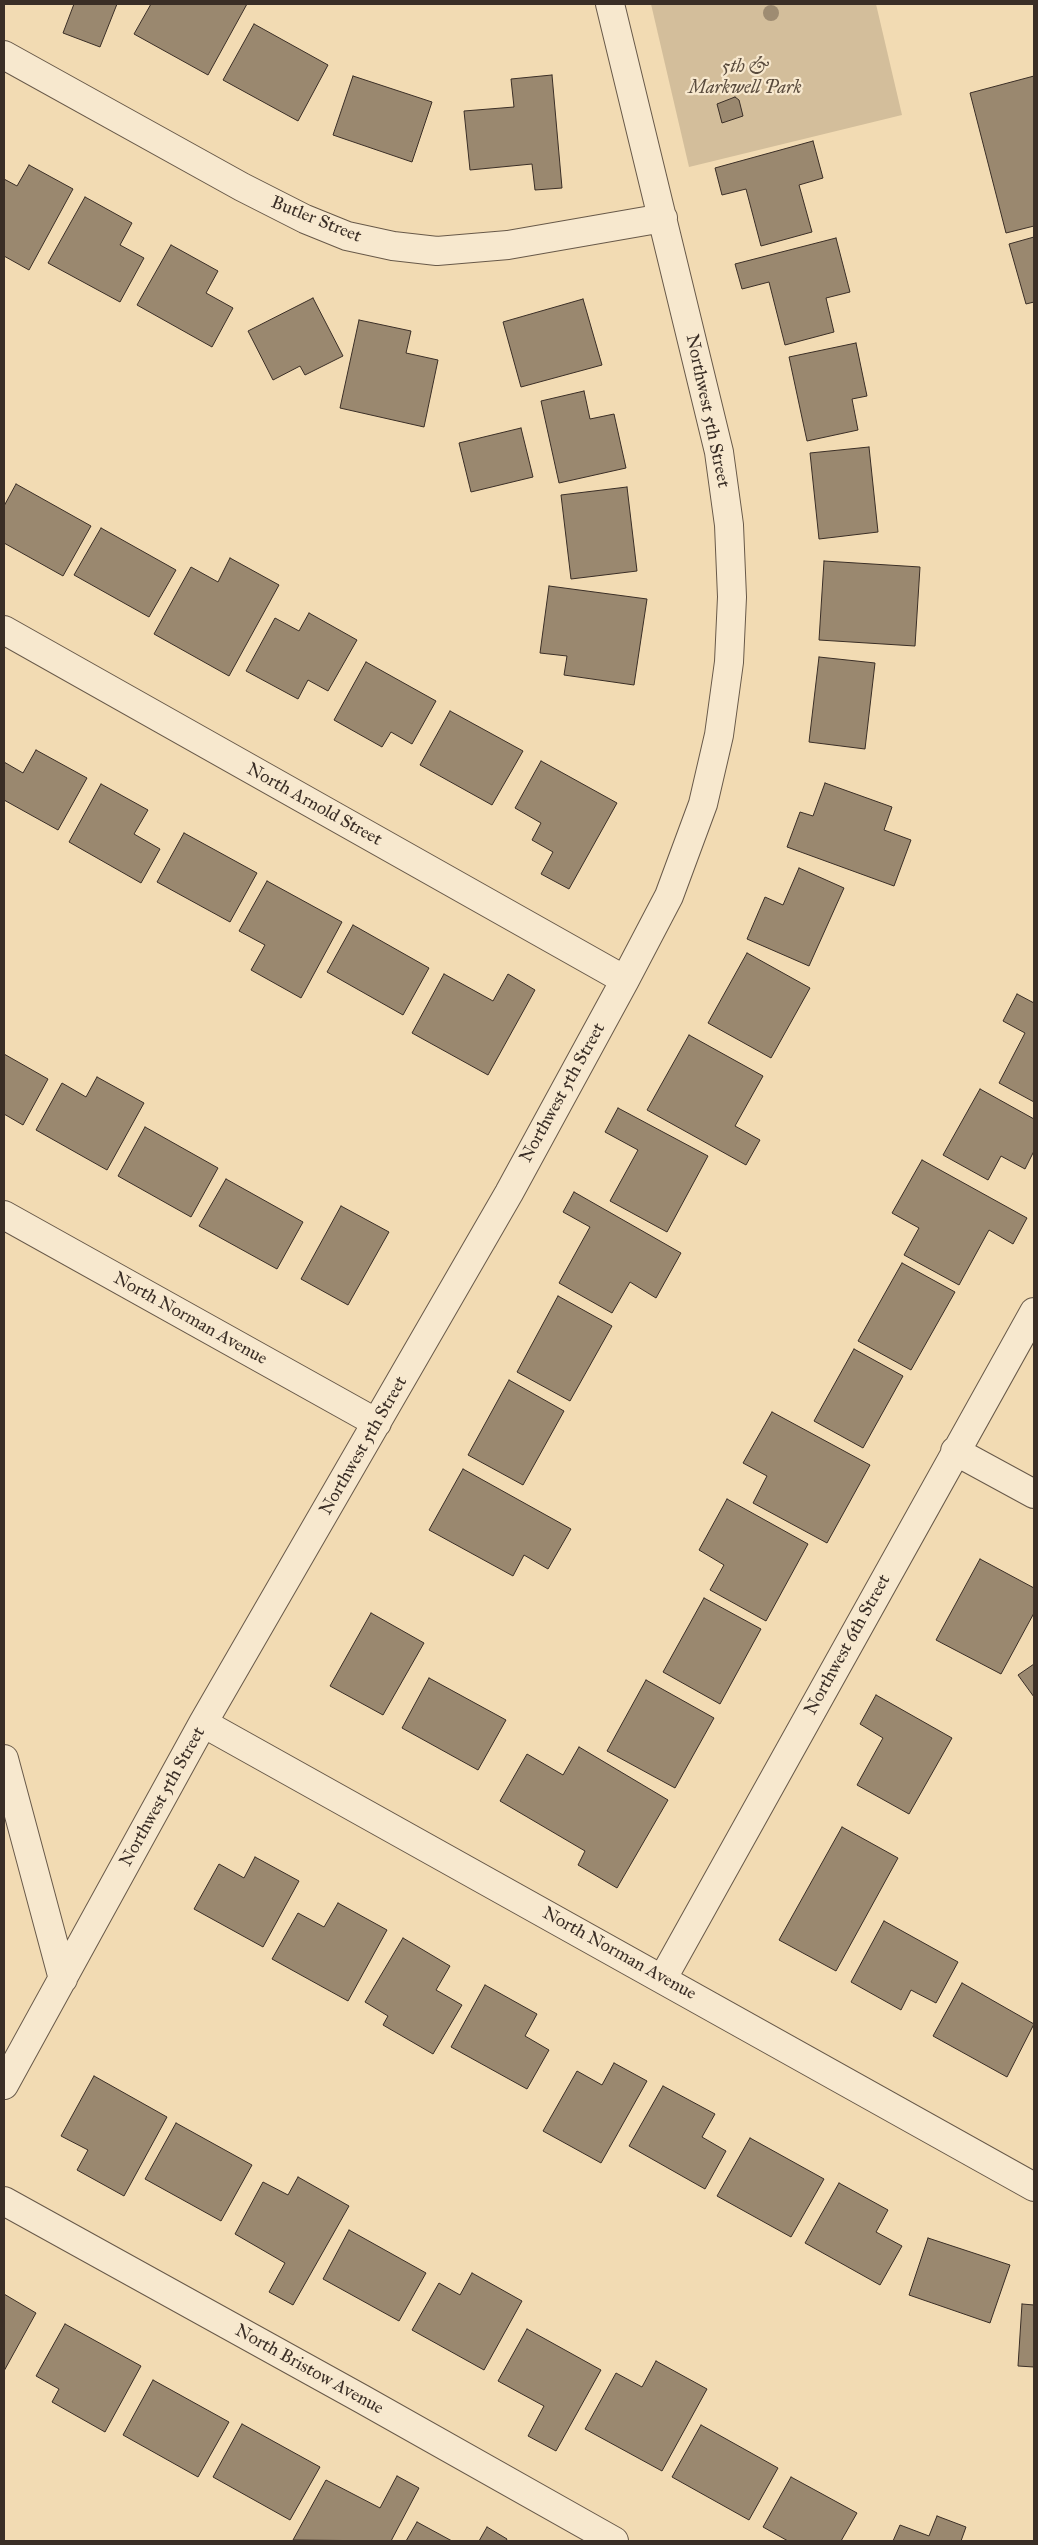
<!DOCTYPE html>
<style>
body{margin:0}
#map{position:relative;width:1038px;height:2545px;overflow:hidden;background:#f2dbb3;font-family:"IM FELL Great Primer",serif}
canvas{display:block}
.frame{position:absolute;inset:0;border:5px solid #3a2e26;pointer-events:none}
</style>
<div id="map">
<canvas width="1038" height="2545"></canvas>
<div class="frame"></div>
</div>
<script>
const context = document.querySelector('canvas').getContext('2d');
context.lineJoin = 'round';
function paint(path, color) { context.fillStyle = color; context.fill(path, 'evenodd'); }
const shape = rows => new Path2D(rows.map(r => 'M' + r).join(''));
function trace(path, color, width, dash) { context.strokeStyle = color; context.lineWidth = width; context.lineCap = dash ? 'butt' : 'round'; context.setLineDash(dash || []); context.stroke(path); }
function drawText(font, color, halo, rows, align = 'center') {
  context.font = font + ' "IM FELL Great Primer",serif'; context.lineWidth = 4.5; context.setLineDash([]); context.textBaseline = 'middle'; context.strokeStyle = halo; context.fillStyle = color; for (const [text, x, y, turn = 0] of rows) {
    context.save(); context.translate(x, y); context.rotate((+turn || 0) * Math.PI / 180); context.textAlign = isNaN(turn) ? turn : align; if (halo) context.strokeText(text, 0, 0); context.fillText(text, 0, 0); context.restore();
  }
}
const green = shape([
 [651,4,876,4,902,115,689,167]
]);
const building = shape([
 [74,4,117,4,100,47,63,33,74,4],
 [151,4,247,4,208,75,134,34,151,4],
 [254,24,328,65,298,121,223,80,254,24],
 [552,75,562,188,535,190,532,164,470,170,464,111,514,107,511,79,552,75],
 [353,76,432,102,412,162,333,135,353,76],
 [1034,76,1034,226,1006,233,970,93,1034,76],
 [735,97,739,100,743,116,722,123,717,104,735,97],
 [813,141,823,178,799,185,812,232,761,246,746,189,722,195,715,168,813,141],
 [29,165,73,189,29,270,4,256,4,179,17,186,29,165],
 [85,197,132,223,120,245,144,258,120,302,48,263,85,197],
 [1034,237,1034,302,1026,304,1009,244,1034,237],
 [836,238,850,292,826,298,834,332,785,345,769,282,742,289,735,264,836,238],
 [171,245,218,271,206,293,233,308,212,347,137,305,171,245],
 [313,298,343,356,305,375,300,366,273,380,248,331,313,298],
 [583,299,602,365,521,387,503,322,583,299],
 [359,320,411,331,406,353,438,360,424,427,340,408,359,320],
 [856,343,867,396,852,399,858,430,807,441,789,357,856,343],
 [584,391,590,419,614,414,626,468,559,483,541,401,584,391],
 [521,428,533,477,471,492,459,443,521,428],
 [869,447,878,532,819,539,810,453,869,447],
 [16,484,91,526,63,576,4,543,4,506,16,484],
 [627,487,637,571,571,579,561,495,627,487],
 [101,528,176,570,149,617,74,575,101,528],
 [230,558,279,585,229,676,154,634,191,567,218,582,230,558],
 [824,561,920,567,915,646,819,640,824,561],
 [549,586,647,599,634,685,564,675,567,656,540,653,549,586],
 [309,613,357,640,328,691,308,680,298,699,246,671,275,618,299,631,309,613],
 [819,657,875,663,865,749,809,742,819,657],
 [366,662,436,701,412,744,391,732,382,747,334,720,366,662],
 [450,711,523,751,492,805,420,765,450,711],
 [36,750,87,778,58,830,4,800,4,762,23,773,36,750],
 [541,761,617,803,569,889,541,874,553,852,532,840,541,823,515,808,541,761],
 [825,783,892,807,884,830,911,840,894,886,787,847,800,812,813,816,825,783],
 [101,784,148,810,134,834,160,849,141,883,69,842,101,784],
 [184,833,257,873,230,922,157,882,184,833],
 [799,868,844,888,809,966,747,939,765,897,783,905,799,868],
 [267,881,342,922,301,998,251,970,265,945,239,931,267,881],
 [353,925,429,968,403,1015,327,972,353,925],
 [747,953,810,988,771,1058,708,1023,747,953],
 [444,974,493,1001,508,974,535,990,488,1075,412,1033,444,974],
 [1017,994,1034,1003,1034,1102,999,1083,1025,1033,1003,1021,1017,994],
 [689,1035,763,1076,735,1126,760,1140,746,1165,647,1110,689,1035],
 [4,1054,48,1079,23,1125,4,1114,4,1054],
 [97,1077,144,1103,107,1170,36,1130,62,1083,86,1097,97,1077],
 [980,1089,1034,1119,1034,1151,1025,1169,1001,1156,988,1180,943,1155,980,1089],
 [618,1108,708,1156,667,1232,610,1201,638,1150,605,1132,618,1108],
 [145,1127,218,1168,191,1217,118,1176,145,1127],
 [922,1160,1027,1218,1013,1244,989,1230,959,1285,904,1255,919,1228,892,1213,922,1160],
 [226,1179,303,1222,277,1269,199,1226,226,1179],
 [574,1192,681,1253,656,1298,630,1282,612,1313,559,1283,590,1227,563,1212,574,1192],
 [341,1206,389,1232,348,1305,301,1279,341,1206],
 [902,1263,955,1292,911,1370,858,1341,902,1263],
 [558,1296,612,1326,570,1401,517,1372,558,1296],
 [854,1349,903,1376,863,1448,814,1421,854,1349],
 [509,1380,564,1411,523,1485,468,1455,509,1380],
 [772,1412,870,1465,827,1543,753,1503,767,1476,743,1463,772,1412],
 [463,1469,571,1529,548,1569,524,1555,513,1576,429,1530,463,1469],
 [727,1499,808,1544,766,1621,710,1590,724,1565,699,1550,727,1499],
 [980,1559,1034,1588,1034,1613,1001,1674,936,1640,980,1559],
 [704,1598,761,1629,720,1704,663,1672,704,1598],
 [371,1613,424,1643,383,1715,330,1686,371,1613],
 [1034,1664,1034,1697,1018,1675,1034,1664],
 [429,1678,506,1720,478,1770,402,1728,429,1678],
 [646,1680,714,1718,675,1788,607,1751,646,1680],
 [876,1695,952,1738,909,1814,857,1785,883,1738,860,1724,876,1695],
 [579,1747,668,1800,617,1888,578,1865,585,1851,500,1801,527,1754,563,1775,579,1747],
 [842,1827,898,1858,836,1971,779,1940,842,1827],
 [255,1857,299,1881,263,1947,194,1909,219,1864,244,1878,255,1857],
 [338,1903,387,1930,348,2001,272,1959,298,1913,324,1927,338,1903],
 [884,1921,958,1962,936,2003,911,1990,901,2010,851,1982,884,1921],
 [403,1938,450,1966,436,1990,462,2005,433,2054,383,2025,388,2016,365,2002,403,1938],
 [962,1983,1034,2024,1007,2077,933,2036,962,1983],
 [485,1985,537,2014,525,2036,549,2050,527,2089,451,2047,485,1985],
 [614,2063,647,2081,601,2163,543,2131,577,2071,602,2085,614,2063],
 [94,2076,167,2117,124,2196,77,2170,88,2150,61,2136,94,2076],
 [663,2086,715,2114,702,2137,726,2151,705,2189,629,2146,663,2086],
 [176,2123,252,2165,221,2221,145,2179,176,2123],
 [750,2138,824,2179,791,2237,717,2196,750,2138],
 [298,2177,349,2206,293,2305,269,2292,285,2263,235,2234,263,2182,288,2195,298,2177],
 [839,2183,888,2210,876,2232,902,2246,880,2285,805,2243,839,2183],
 [349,2230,426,2273,399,2321,323,2279,349,2230],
 [928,2238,1010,2265,990,2323,909,2295,928,2238],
 [472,2273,522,2301,484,2370,412,2330,439,2283,460,2295,472,2273],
 [4,2294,36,2313,4,2371,4,2294],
 [1022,2304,1034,2305,1034,2367,1018,2366,1022,2304],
 [65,2324,141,2366,105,2432,52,2402,59,2389,36,2376,65,2324],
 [527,2329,601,2370,556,2451,528,2436,544,2406,498,2381,527,2329],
 [656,2361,707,2389,662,2471,585,2429,616,2373,642,2387,656,2361],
 [153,2380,229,2422,198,2477,123,2435,153,2380],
 [242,2424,320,2467,290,2520,213,2477,242,2424],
 [701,2425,778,2468,749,2520,672,2477,701,2425],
 [397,2476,419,2488,391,2541,293,2540,326,2480,380,2508,397,2476],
 [791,2477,857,2513,841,2541,788,2541,763,2527,791,2477],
 [937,2516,966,2527,961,2541,893,2541,900,2525,929,2536,937,2516],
 [417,2522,452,2541,406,2541,417,2522],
 [487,2527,507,2539,506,2541,479,2541,487,2527]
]);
const minor = shape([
 [4,55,242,187,305,219,347,236,393,246,437,251,508,245,663,218],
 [4,630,625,980],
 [4,1215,377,1423],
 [955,1451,1034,1494],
 [203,1723,1034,2187],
 [4,1759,63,1979],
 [663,1978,1034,1312],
 [4,2085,203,1723,509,1193,625,980,669,896,703,804,719,735,729,662,732,597,729,525,719,452,610,4],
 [4,2201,362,2399,614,2541]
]);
const trees = [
 [771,13]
];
const parkNames = [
 ["5th &",745,68],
 ["Markwell Park",745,89]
];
const streetNames = [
 ["Butler Street",316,220,22],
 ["Northwest 5th Street",707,411,78],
 ["North Arnold Street",314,805,29],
 ["Northwest 5th Street",563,1093,-61],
 ["North Norman Avenue",190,1319,29],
 ["Northwest 5th Street",364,1446,-60],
 ["Northwest 6th Street",848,1645,-61],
 ["Northwest 5th Street",163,1797,-61],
 ["North Norman Avenue",619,1954,29],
 ["North Bristow Avenue",309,2370,29]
];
paint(green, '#d3be9b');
paint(building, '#9a886f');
trace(building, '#3a2e26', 1);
trace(minor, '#685949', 30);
trace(minor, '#f7e8ce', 28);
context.fillStyle = '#9e8c72';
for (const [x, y] of trees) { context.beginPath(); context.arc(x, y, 8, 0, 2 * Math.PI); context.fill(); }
drawText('italic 18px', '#594b3d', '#f7e8ce', parkNames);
drawText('18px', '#3a2e26', '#f7e8ce', streetNames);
</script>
